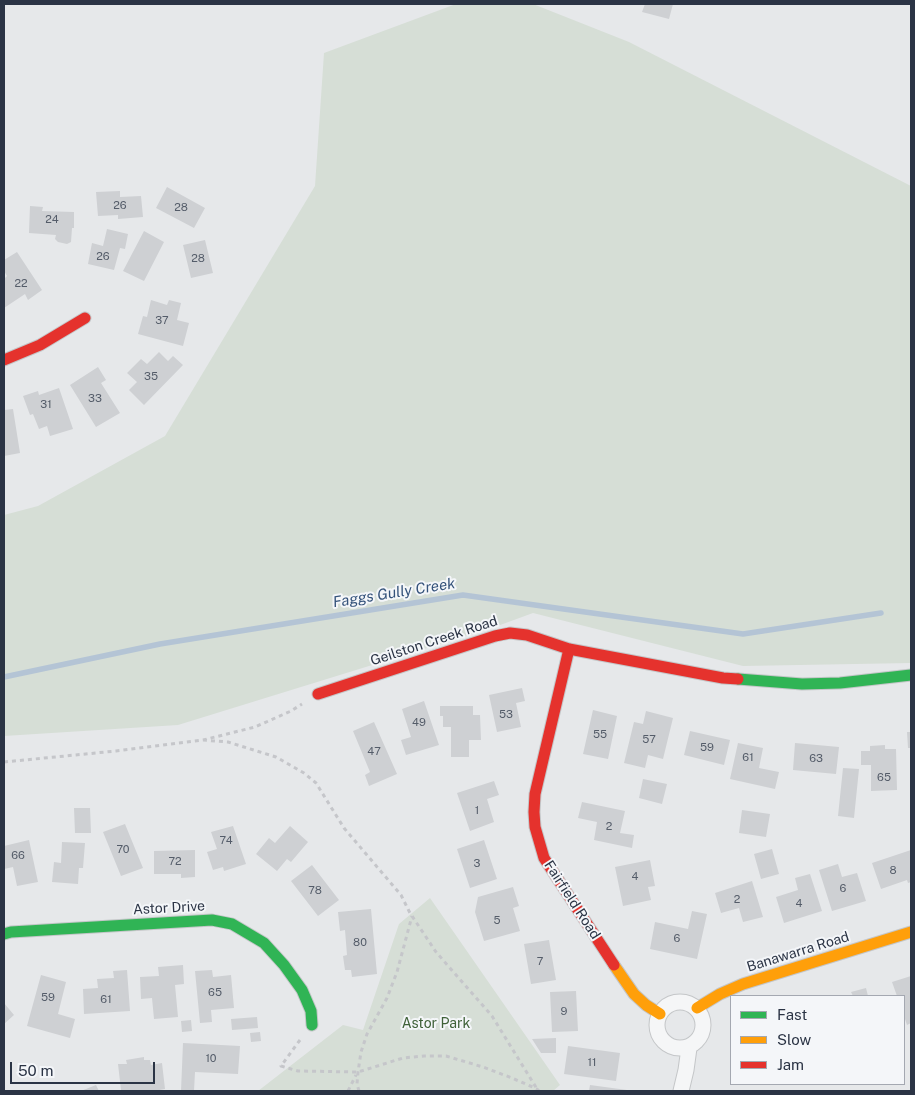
<!DOCTYPE html>
<style>
body{margin:0}
#map{position:relative;width:915px;height:1095px;overflow:hidden;background:#e6e8ea;font-family:"Public Sans",sans-serif}
canvas{display:block}
.frame{position:absolute;inset:0;border:5px solid #2b3445;pointer-events:none}
.legend{position:absolute;left:730px;top:995px;width:175px;height:90px;box-sizing:border-box;background:#f4f6f9;border:1px solid #a4a8b1;margin:0;padding:6px 9px;list-style:none;font-size:15px;color:#2b3445}
.legend li{display:flex;align-items:center;gap:10px;height:25px}
.legend b{width:25px;border:1px solid #a4a8b1}
.scale{position:absolute;left:10px;top:1062px;width:145px;height:22px;box-sizing:border-box;border:2px solid #2b3445;border-top:0;padding-left:6px;font-size:15px;line-height:18px;white-space:nowrap;color:#2b3445;-webkit-text-stroke:4px #f4f6f9;paint-order:stroke}
</style>
<div id="map">
<canvas width="915" height="1095"></canvas>
<div class="frame"></div>
<ul class="legend">
<li><b style="height:6px;background:#30b455"></b>Fast</li>
<li><b style="height:6px;background:#ff9f0a"></b>Slow</li>
<li><b style="height:6px;background:#e5322d"></b>Jam</li>
</ul>
<div class="scale">50 m</div>
</div>
<script>
const context = document.querySelector('canvas').getContext('2d');
context.lineJoin = 'round';
function paint(path, color) { context.fillStyle = color; context.fill(path, 'evenodd'); }
const shape = rows => new Path2D(rows.map(r => 'M' + r).join(''));
function trace(path, color, width, dash) { context.strokeStyle = color; context.lineWidth = width; context.lineCap = dash ? 'butt' : 'round'; context.setLineDash(dash || []); context.stroke(path); }
function drawText(font, color, halo, rows, align = 'center') {
  context.font = font + ' "Public Sans",sans-serif'; context.lineWidth = 4; context.setLineDash([]); context.textBaseline = 'middle'; context.strokeStyle = halo; context.fillStyle = color; for (const [text, x, y, turn = 0] of rows) {
    context.save(); context.translate(x, y); context.rotate((+turn || 0) * Math.PI / 180); context.textAlign = isNaN(turn) ? turn : align; if (halo) context.strokeText(text, 0, 0); context.fillText(text, 0, 0); context.restore();
  }
}
const green = shape([
 [456,4,533,4,629,42,911,186,911,663,743,666,533,613,492,628,178,725,4,736,4,515,38,506,165,436,315,186,324,53],
 [430,898,560,1085,553,1091,258,1091,343,1025,363,1030,399,924]
]);
const stream = shape([
 [4,677,160,644,463,595,743,634,881,613]
]);
const building = shape([
 [645,4,673,4,669,19,642,12],
 [167,187,205,208,194,228,156,208],
 [120,191,120,197,141,196,143,217,118,219,118,215,98,216,96,192],
 [30,206,43,207,42,211,74,212,74,228,72,228,71,242,67,244,58,242,55,239,56,235,29,233],
 [107,229,128,234,125,249,120,248,114,270,88,264,92,243,103,246],
 [144,231,164,242,144,281,123,271],
 [205,240,213,273,191,278,183,245],
 [17,252,42,290,28,300,25,294,4,308,4,279,7,276,4,271,4,260],
 [151,300,167,305,169,300,181,303,177,320,189,323,183,346,138,334,143,316,147,317],
 [159,352,168,361,173,356,183,365,144,405,129,390,137,382,127,373,141,359,147,364],
 [98,367,106,380,101,383,120,413,96,427,70,385],
 [59,388,73,429,50,436,47,426,39,429,33,414,30,415,23,396,38,391,39,395],
 [13,409,20,453,4,456,4,410],
 [522,688,525,701,516,703,521,727,497,732,489,695],
 [424,701,439,745,406,755,401,740,411,737,402,709],
 [440,706,473,706,473,715,480,715,481,740,469,740,469,757,451,757,451,727,443,727,443,716,440,716],
 [593,710,617,716,608,759,583,754],
 [646,711,673,718,663,759,648,755,645,768,624,763,634,722,643,724],
 [374,722,397,774,369,786,365,775,370,772,353,731],
 [690,731,730,740,724,765,684,755],
 [907,732,911,732,911,748,908,748],
 [738,743,763,748,759,768,779,772,775,789,730,779],
 [795,743,839,747,836,774,793,770],
 [885,745,885,749,896,749,897,790,871,791,871,765,861,765,861,751,870,751,870,746],
 [843,768,859,769,854,818,838,816],
 [643,779,667,784,662,804,639,798],
 [494,781,499,795,487,799,494,822,470,831,457,793],
 [582,802,625,811,620,833,634,835,632,848,594,840,597,822,578,818],
 [74,808,90,808,91,833,75,833],
 [742,810,770,814,766,837,739,833],
 [125,824,143,868,121,876,103,832],
 [233,826,246,864,224,871,223,867,213,870,207,852,217,849,211,832],
 [290,826,308,842,291,862,287,859,277,871,256,854,269,838,275,843],
 [29,840,38,882,17,886,13,867,4,869,4,846],
 [484,840,497,879,470,888,457,849],
 [62,842,85,843,83,868,79,868,78,884,52,882,54,862,61,863],
 [772,849,779,874,761,879,754,854],
 [195,850,195,877,181,878,181,874,154,874,154,851],
 [911,850,911,882,908,883,907,880,881,889,872,863],
 [650,860,655,886,648,887,651,900,623,906,615,867],
 [838,864,842,877,857,873,866,901,832,911,819,870],
 [312,865,339,900,318,916,291,881],
 [810,874,822,911,784,923,776,897,798,890,795,878],
 [752,881,763,917,743,922,739,908,721,913,715,893],
 [513,887,519,906,513,908,520,931,484,941,475,912,478,897],
 [371,909,377,974,352,977,351,970,345,970,343,956,347,955,345,930,340,931,338,912],
 [692,911,707,914,697,959,650,949,655,922,688,929],
 [549,940,556,980,531,984,524,944],
 [183,965,184,984,175,985,178,1017,154,1019,152,998,141,999,140,977,159,976,158,967],
 [127,970,130,1011,84,1014,83,989,98,988,97,979,114,978,113,971],
 [212,970,213,977,231,975,234,1008,211,1010,212,1022,200,1023,195,971],
 [41,975,66,982,58,1014,75,1019,70,1038,27,1026],
 [911,976,911,1023,907,1025,904,1016,904,996,897,996,892,982],
 [866,988,868,996,853,996,851,992],
 [576,991,578,1031,552,1032,550,992],
 [4,1003,14,1015,4,1024],
 [257,1017,258,1028,232,1030,231,1019],
 [191,1020,192,1031,182,1032,181,1021],
 [260,1032,261,1041,251,1042,250,1033],
 [556,1038,556,1053,541,1053,532,1039],
 [183,1043,240,1046,238,1074,195,1072,194,1091,181,1091],
 [568,1046,620,1053,616,1081,564,1074],
 [144,1057,144,1060,150,1060,151,1065,162,1063,165,1089,154,1091,121,1090,118,1064,127,1064,126,1060],
 [96,1085,99,1091,81,1091],
 [590,1085,627,1090,627,1091,589,1091]
]);
const path = shape([
 [203,740,228,742,276,757,304,773,316,783,344,828,401,895,410,913,436,952,492,1016,537,1089],
 [4,762,116,751,203,740,255,727,291,711,302,704],
 [300,1040,281,1066,298,1071,358,1072,403,1058,424,1056,446,1056,483,1067,512,1078,537,1089,539,1091],
 [348,1091,356,1075],
 [359,1091,357,1084,358,1072,361,1052,367,1034,387,998,397,972,412,916]
]);
const street = shape([
 '657 1025a23 23 0 1 1 46 0a23 23 0 1 1-46 0Z',
 [681,1091,686,1070,689,1048]
]);
const fast = shape([
 [738,679,802,684,840,683,911,675],
 [4,934,11,932,212,920,232,924,264,943,284,965,302,990,311,1011,312,1025]
]);
const slow = shape([
 [614,965,634,994,646,1005,660,1014],
 [697,1008,720,994,743,984,911,932]
]);
const jam = shape([
 [4,360,40,345,85,318],
 [569,649,535,794,534,812,535,827,544,858,614,965],
 [318,694,495,636,510,633,527,635,569,649,723,678,738,679]
]);
const numberNames = [
 ["26",120,206],
 ["28",181,208],
 ["24",52,220],
 ["26",103,257],
 ["28",198,259],
 ["22",21,284],
 ["37",162,321],
 ["35",151,377],
 ["33",95,399],
 ["31",46,405],
 ["53",506,715],
 ["49",419,723],
 ["55",600,735],
 ["57",649,740],
 ["59",707,748],
 ["47",374,752],
 ["61",748,758],
 ["63",816,759],
 ["65",884,778],
 ["1",477,811],
 ["2",609,827],
 ["74",226,841],
 ["70",123,850],
 ["66",18,856],
 ["72",175,862],
 ["3",477,864],
 ["8",893,871],
 ["4",635,877],
 ["6",843,889],
 ["78",315,891],
 ["2",737,900],
 ["4",799,904],
 ["5",497,921],
 ["6",677,939],
 ["80",360,943],
 ["7",540,962],
 ["65",215,993],
 ["59",48,998],
 ["61",106,1000],
 ["9",564,1012],
 ["10",211,1059],
 ["11",592,1063]
];
const streetNames = [
 ["Geilston Creek Road",434,641,-18],
 ["Fairfield Road",572,900,57],
 ["Astor Drive",169,908,-3],
 ["Banawarra Road",798,952,-17]
];
const parkNames = [
 ["Astor Park",436,1024]
];
const waterNames = [
 ["Faggs Gully Creek",394,593,-9]
];
paint(green, '#d6ded6');
trace(stream, '#b4c4d5', 5.5);
paint(building, '#ced0d3');
trace(street, '#c4c6c8', 17);
trace(fast, '#c4c6c8', 13);
trace(slow, '#c4c6c8', 13);
trace(jam, '#c4c6c8', 13);
trace(path, '#c5c6ca', 3, [4, 4]);
trace(street, '#f5f6f7', 15);
trace(fast, '#30b455', 11);
trace(slow, '#ff9f0a', 11);
trace(jam, '#e5322d', 11);
drawText('11px', '#545c69', null, numberNames);
drawText('14px', '#2b3445', '#f4f6f9', streetNames);
drawText('14px', '#3f6138', '#f4f6f9', parkNames);
drawText('italic 15px', '#34527a', '#f4f6f9', waterNames);
</script>
